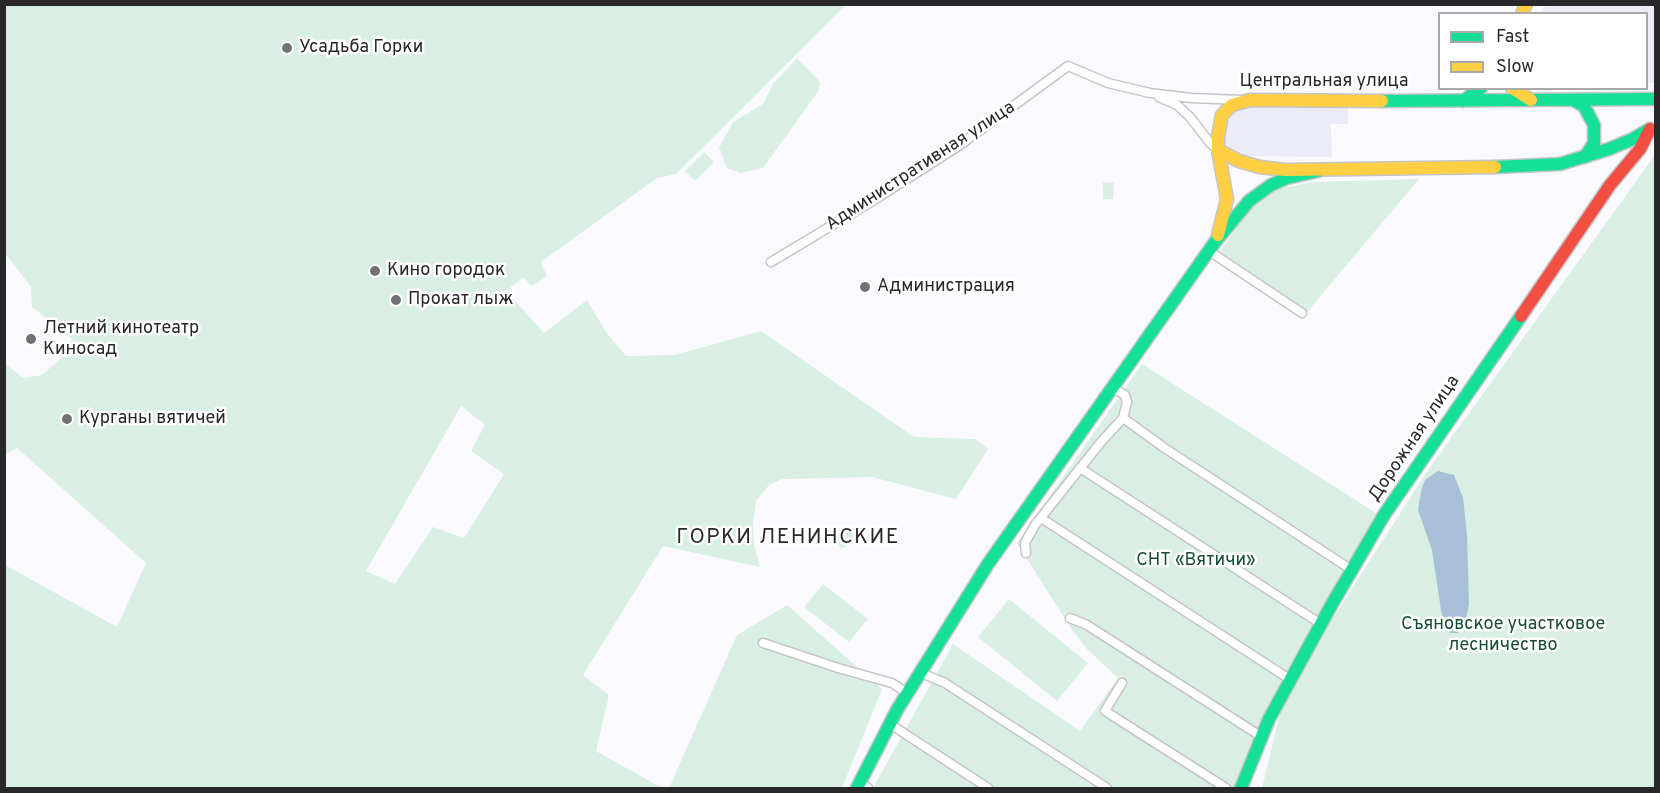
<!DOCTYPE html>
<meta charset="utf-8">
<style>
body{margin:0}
#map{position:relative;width:1660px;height:793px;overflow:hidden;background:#fafafe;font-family:Overpass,sans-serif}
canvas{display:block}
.frame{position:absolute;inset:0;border:6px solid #28282b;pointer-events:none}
.legend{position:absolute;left:1438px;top:12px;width:210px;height:78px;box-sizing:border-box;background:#fff;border:2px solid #a9a9aa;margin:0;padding:8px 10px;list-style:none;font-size:18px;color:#28282b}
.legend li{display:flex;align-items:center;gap:12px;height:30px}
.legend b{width:30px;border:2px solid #a9a9aa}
</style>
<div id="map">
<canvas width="1660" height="793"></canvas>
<div class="frame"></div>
<ul class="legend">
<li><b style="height:8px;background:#16e098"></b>Fast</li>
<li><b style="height:8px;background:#ffcf43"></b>Slow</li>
</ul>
</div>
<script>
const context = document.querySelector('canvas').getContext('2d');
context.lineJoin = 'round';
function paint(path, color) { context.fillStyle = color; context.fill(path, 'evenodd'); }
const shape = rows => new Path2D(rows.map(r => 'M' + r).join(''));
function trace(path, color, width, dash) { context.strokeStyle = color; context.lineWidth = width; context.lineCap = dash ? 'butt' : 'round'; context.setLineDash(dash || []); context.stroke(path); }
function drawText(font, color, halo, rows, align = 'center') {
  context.font = font + ' Overpass,sans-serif'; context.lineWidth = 5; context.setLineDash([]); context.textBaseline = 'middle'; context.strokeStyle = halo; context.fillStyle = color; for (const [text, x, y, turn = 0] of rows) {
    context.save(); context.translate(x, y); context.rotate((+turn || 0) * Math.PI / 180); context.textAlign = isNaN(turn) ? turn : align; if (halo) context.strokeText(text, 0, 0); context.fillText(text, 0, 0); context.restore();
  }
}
const built = shape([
 [1545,5,1655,5,1655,83,1647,83,1646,14,1541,13],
 [1348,103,1348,124,1331,124,1332,157,1240,156,1231,152,1225,145,1225,135,1229,119,1237,108,1250,104]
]);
const green = shape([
 [5,4,846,5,676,174,657,178,541,262,547,276,537,283,531,286,524,277,506,291,544,333,587,300,606,332,626,356,675,355,761,331,914,437,975,439,988,449,956,499,872,477,782,479,769,485,756,501,753,523,754,544,760,567,663,546,583,675,609,695,596,751,655,784,667,788,5,788,5,565,117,627,146,563,17,448,6,454,5,464,5,363,23,378,42,375,61,358,72,339,32,307,31,287,5,253],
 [461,406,485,425,471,451,504,474,464,538,433,527,395,584,366,571],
 [797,58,816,77,820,83,819,90,763,168,741,173,727,168,719,148,733,122,763,104,773,84],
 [704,152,714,162,695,181,685,171],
 [1655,155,1655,788,1262,788,1285,693,1428,470],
 [1419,179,1302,318,1216,258,1247,211,1277,189,1313,182],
 [1103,182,1114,183,1113,199,1103,199],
 [1142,364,1379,515,1236,788,873,788,953,644,1080,731,1118,678,1087,649,1072,630,1017,543],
 [849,527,853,536,851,543,841,549,835,534],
 [823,584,868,619,849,642,804,607],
 [1009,599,1088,663,1057,701,978,637],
 [787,605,882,689,842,788,669,788,737,635]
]);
const water = shape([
 [1438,471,1454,475,1463,498,1467,535,1469,604,1466,619,1458,633,1450,633,1445,626,1441,610,1432,550,1418,510,1422,487,1425,480]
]);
const street = shape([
 [1159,97,1177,105,1190,117,1210,143,1218,150],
 [1209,251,1302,313],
 [771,262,874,200,960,145,1068,66,1108,83,1150,93,1191,98,1240,100],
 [1123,418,1166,449,1352,570],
 [1080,468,1321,624],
 [1041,518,1291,680],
 [1026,553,1025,543,1035,525,1101,442,1123,418,1127,402,1125,395,1112,388],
 [1070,618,1087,625,1262,737],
 [763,643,838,668,892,683,907,693],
 [919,672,945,683,1107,788],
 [1122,683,1105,711,1226,788],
 [890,724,988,788],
 [860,783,868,788]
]);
const fast = shape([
 [1382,101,1656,99],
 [1463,101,1481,88],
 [1575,101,1584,106,1594,125,1594,143,1585,157],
 [1495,167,1560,164,1609,149,1633,139,1650,129],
 [857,788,897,710,988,564,1215,242,1249,201,1271,185,1287,178,1318,171],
 [1241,788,1269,719,1332,604,1384,515,1521,316]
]);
const slow = shape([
 [1522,14,1526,4],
 [1512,88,1531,100],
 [1218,150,1239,161,1260,167,1285,170,1495,167],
 [1218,235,1227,199,1218,150,1218,136,1222,115,1232,105,1250,100,1382,101]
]);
const jam = shape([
 [1521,316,1610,185,1640,149,1650,129]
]);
const markers = [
 [287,48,6,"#727275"],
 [375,271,6,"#727275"],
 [865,287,6,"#727275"],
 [396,300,6,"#727275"],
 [31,339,6,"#727275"],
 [67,419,6,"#727275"]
];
const poiNames = [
 ["Усадьба Горки",299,48],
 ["Кино городок",387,271],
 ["Администрация",877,287],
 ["Прокат лыж",408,300],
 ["Летний кинотеатр",43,329],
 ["Киносад",43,350],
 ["Курганы вятичей",79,419]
];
const streetNames = [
 ["Центральная улица",1324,82],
 ["Административная улица",921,167,-33],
 ["Дорожная улица",1415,439,-56]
];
const parkNames = [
 ["СНТ «Вятичи»",1196,561],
 ["Съяновское участковое",1503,625],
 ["лесничество",1503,646]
];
const quarterNames = [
 ["ГОРКИ ЛЕНИНСКИЕ",788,539]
];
paint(built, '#ececf7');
paint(green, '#d9efe3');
paint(water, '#a7bfd7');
trace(street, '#c5c5c8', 11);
trace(fast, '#c5c5c8', 15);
trace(slow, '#c5c5c8', 15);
trace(jam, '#c5c5c8', 15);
trace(street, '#fefeff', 8);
trace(fast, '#16e098', 12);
trace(slow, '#ffcf43', 12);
trace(jam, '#f24e42', 12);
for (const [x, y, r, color] of markers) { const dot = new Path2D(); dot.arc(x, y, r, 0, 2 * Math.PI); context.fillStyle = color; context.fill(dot); trace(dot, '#fff', 2); }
drawText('18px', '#28282b', '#fff', poiNames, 'left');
drawText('18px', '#28282b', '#fff', streetNames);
drawText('18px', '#184d32', '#fff', parkNames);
context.letterSpacing = '1.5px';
drawText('21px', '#28282b', '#fff', quarterNames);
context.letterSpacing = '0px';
</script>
